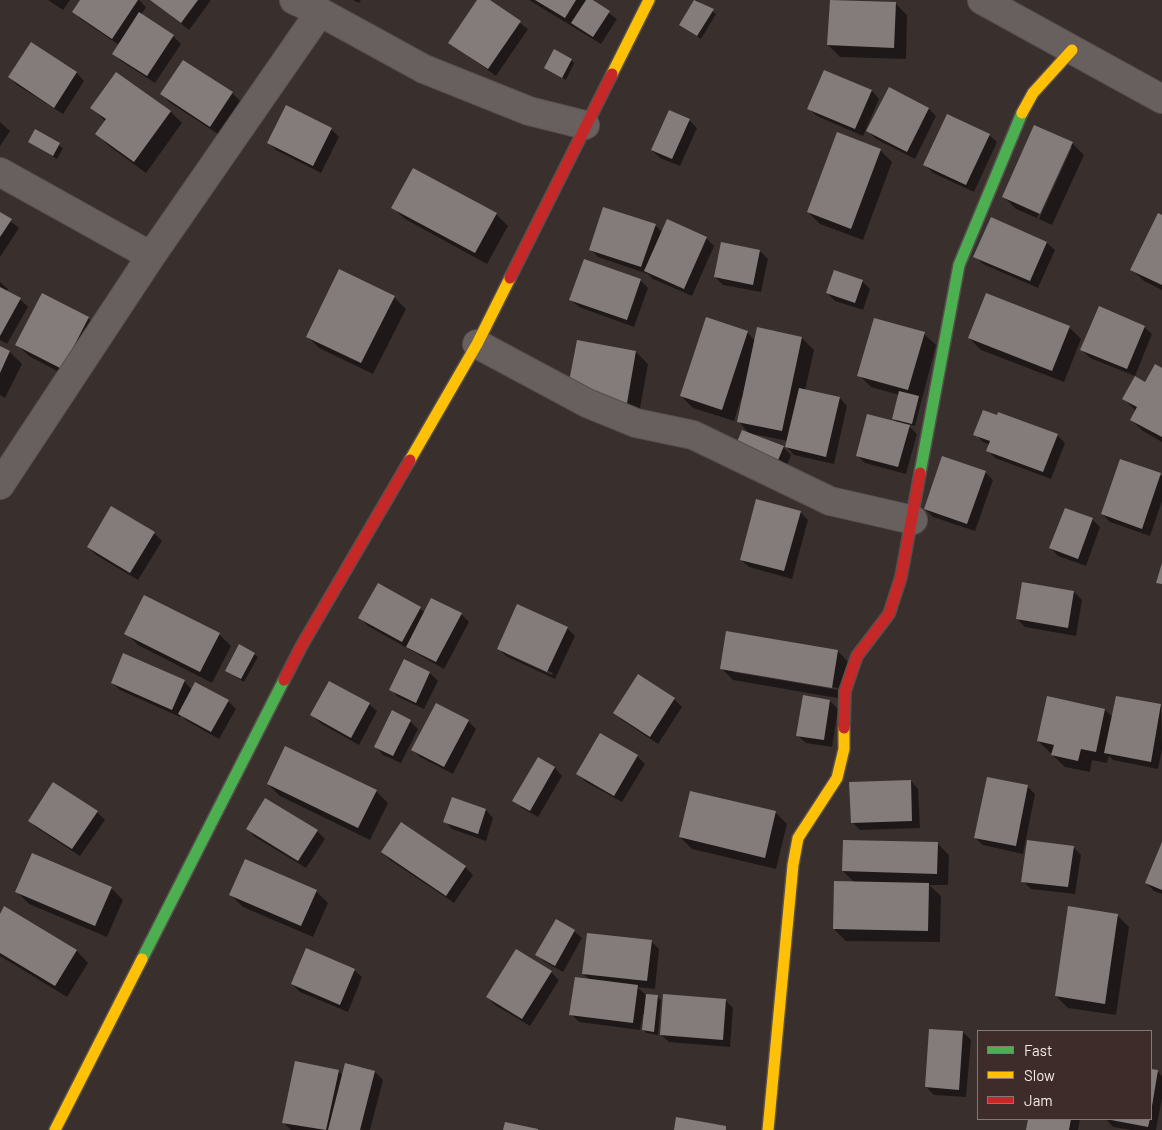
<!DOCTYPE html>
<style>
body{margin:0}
#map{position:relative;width:1162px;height:1130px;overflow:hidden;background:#39302e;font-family:Barlow,sans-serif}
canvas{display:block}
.legend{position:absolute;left:977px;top:1030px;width:175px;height:90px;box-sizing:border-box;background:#3d2c2a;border:1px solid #877877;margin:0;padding:6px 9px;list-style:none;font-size:15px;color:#f7ebea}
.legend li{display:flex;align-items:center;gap:10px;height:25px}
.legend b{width:25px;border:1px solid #877877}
</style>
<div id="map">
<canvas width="1162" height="1130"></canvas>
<ul class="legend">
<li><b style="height:6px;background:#4caf50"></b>Fast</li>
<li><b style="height:6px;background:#ffc107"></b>Slow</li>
<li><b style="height:6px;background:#c62828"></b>Jam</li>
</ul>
</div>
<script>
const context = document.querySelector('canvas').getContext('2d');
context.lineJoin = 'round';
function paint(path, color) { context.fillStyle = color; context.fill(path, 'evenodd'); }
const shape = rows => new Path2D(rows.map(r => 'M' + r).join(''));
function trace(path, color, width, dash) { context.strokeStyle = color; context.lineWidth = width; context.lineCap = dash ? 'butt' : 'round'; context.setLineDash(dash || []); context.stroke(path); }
const shadow = shape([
 [48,0,70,0,63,10],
 [82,0,139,0,146,7,141,15,173,36,181,44,155,83,121,61,113,53,119,45,82,20,74,12],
 [151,0,211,0,189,30],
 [353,0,361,0,359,3],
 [479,0,488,0,528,29,496,76,450,43],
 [529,0,595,0,593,2,617,19,601,44],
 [696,0,716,14,701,39,680,25],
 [830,1,895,3,907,15,906,59,840,57,828,45],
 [31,44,77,73,84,81,63,114,17,85,9,77],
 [571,60,574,63,566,80,545,68],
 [825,72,872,91,879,99,863,136,817,116,809,109],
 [232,93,240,101,218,134,169,102,162,94],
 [92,108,170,111,182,123,146,173,109,146,97,134,106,122],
 [929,109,936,116,915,159,876,139,868,131],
 [689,120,697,128,680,166,660,158,652,150],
 [0,122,10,131,0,146],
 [331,129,339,137,321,173,276,150,268,142],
 [36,131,63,148,57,159,29,142],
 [989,135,997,142,974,192,933,173,925,165],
 [1072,143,1084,155,1052,225,1039,219,1072,147,1069,147,1037,218,1016,209,1004,197],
 [880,150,892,162,863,240,820,224,808,212],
 [393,208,496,214,508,226,487,264,405,219],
 [0,213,19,228,0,257],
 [1162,217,1162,290,1144,281,1132,270],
 [991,218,1047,243,1055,250,1038,288,983,264,975,256],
 [655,225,662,232,706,238,714,246,692,296,653,279,648,274,598,257,590,249],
 [722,243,760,251,768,259,761,292,723,285,715,277],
 [640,280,648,288,634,327,579,307,571,300],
 [862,281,870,289,863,310,835,301,827,293],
 [0,282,8,289,6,292,20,299,28,307,7,344,0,340],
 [394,297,406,309,373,374,319,348,307,336],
 [88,318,100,330,74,380,29,356,17,345],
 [1069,327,1081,339,1064,382,981,350,969,338],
 [1144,327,1152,334,1135,376,1090,358,1082,350],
 [747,332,755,341,802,338,814,350,805,390,840,398,847,406,834,464,794,455,787,447,788,441,753,434,783,447,791,455,784,472,738,421,743,399,741,399,734,421,693,408,681,396],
 [924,334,936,345,915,426,907,424,917,434,906,474,865,463,857,455,899,424,893,418,899,395,871,387,859,375],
 [0,348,10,352,22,364,5,398,0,395],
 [636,352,648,364,639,414,581,403],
 [1162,370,1162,442,1143,431,1131,420,1136,411,1124,399],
 [975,434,1057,435,1065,443,1051,479,995,458,988,450,990,445,983,442],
 [1121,461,1162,476,1162,501,1150,536,1110,522,1102,514],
 [985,472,993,480,975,531,933,517,925,509],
 [800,512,808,520,792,579,749,567,741,560],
 [1092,519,1100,527,1086,566,1058,556,1051,548],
 [154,533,162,541,138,580,96,555,88,547],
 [378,585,425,612,461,614,469,622,444,669,368,626,360,618],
 [1074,592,1082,600,1076,636,1025,627,1017,619],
 [567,628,575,636,555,679,506,656,498,648],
 [506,651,553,673,552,675,506,654],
 [126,633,219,634,231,646,212,683,138,645],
 [838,651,849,663,843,699,733,680,721,668],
 [733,670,838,688,838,690,733,672],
 [254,654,258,657,244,682,226,671],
 [404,661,430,673,438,681,424,709,398,697,391,689],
 [184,681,192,690,228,701,236,709,219,739,187,721,181,715,180,717,120,690,112,683],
 [1048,697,1105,710,1113,717,1161,705,1162,749,1158,769,1113,760,1109,756,1107,763,1092,760,1090,772,1065,767,1038,741],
 [674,699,682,707,658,744,622,720,615,713],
 [830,701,838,709,832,747,806,743,798,736],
 [369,704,377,711,359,745,320,723,312,715],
 [436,704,468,721,476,729,453,774,420,757,412,749],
 [410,721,418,729,401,763,383,755,376,747],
 [637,756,645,764,622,802,586,782,578,774],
 [538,759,555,768,562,776,538,817,522,808,514,800],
 [911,781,918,789,920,828,860,830,852,822],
 [268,784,376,791,388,803,370,840,280,796],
 [1027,786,1035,794,1023,854,983,845,975,838],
 [486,810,493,818,486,841,452,829,445,821],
 [97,812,105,820,80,856,37,828,29,821],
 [775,812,787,824,776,869,692,849,680,837],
 [247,829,317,831,325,839,306,868,255,837],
 [937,843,949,855,948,885,929,885,941,896,940,942,846,941,834,929,855,883,843,871],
 [1162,845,1162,894,1154,891,1146,883],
 [1073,847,1081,855,1075,894,1031,889,1023,881],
 [382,852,465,867,473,875,454,903,390,860],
 [111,888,123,900,107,937,29,904,17,892],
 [316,891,328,903,313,937,243,907,231,895],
 [5,908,77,951,88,963,67,997,0,956,0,916],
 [1117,915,1129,927,1116,1015,1068,1008,1056,996],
 [574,931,582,938,563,972,545,962,537,955],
 [652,942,659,949,655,989,637,987,646,995,657,996,661,1000,658,1035,647,1033,643,1030,645,1014,643,1014,640,1030,579,1022,571,1014,590,980,583,974],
 [354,970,362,977,348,1012,300,992,292,984],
 [551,972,559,980,530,1026,495,1005,487,997],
 [725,1000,733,1008,730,1047,669,1042,661,1035],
 [963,1032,971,1040,966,1097,934,1095,926,1087],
 [1151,1070,1157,1071,1162,1076,1162,1098,1156,1130,1132,1130,1113,1127,1106,1119,1151,1119],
 [339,1071,343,1076,375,1072,383,1080,370,1130,291,1130,283,1122],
 [1029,1119,1080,1119,1078,1130,1027,1130]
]);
const building = shape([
 [80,0,138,0,112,39,72,12],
 [150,0,198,0,181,23],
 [477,0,490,0,521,21,488,69,448,43],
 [535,0,576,0,565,18],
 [586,0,593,0,610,11,593,37,571,23],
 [694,0,714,9,697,36,679,25],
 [830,0,896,2,894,48,827,45],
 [139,12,174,35,147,76,112,54],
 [31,42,77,72,54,108,8,77],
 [554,49,572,59,562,78,544,68],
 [183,60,233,92,210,127,160,94],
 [824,70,872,90,855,129,807,109],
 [116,72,171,111,134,162,95,134,106,119,90,108],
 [889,87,929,108,907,152,866,131],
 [286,105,332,128,313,166,267,143],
 [669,110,690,119,672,159,651,150],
 [947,114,990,134,966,185,923,165],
 [1034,125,1073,142,1040,214,1002,197],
 [35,129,60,143,53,156,28,142],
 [837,132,881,149,851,229,807,212],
 [413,168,497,213,475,253,391,208],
 [603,207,656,224,641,267,589,250],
 [0,212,12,219,0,237],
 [1158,213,1162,215,1162,285,1130,270],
 [991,217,1047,242,1030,281,973,257],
 [667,219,707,237,684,289,644,271],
 [721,242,760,250,753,285,714,277],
 [584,259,641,279,627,320,569,300],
 [339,269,395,296,361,363,306,337],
 [834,270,863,280,855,303,826,293],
 [0,287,21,298,0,336],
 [42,293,89,317,62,369,15,345],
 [986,293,1070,326,1052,371,968,338],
 [1099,306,1145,326,1127,369,1080,350],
 [706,317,748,331,722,410,680,396],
 [874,318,925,332,908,390,857,376],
 [757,327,802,337,782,431,737,422],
 [577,340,636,351,627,403,567,392],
 [0,346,10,351,0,373],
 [1155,364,1162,368,1162,437,1130,420,1137,407,1122,399,1135,376,1145,382],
 [799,388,840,397,826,457,785,447],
 [899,391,919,396,912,424,892,419],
 [983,410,997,415,998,412,1058,434,1043,472,986,451,990,441,973,435],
 [867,414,910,425,898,467,856,456],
 [742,430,784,446,776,465,734,449],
 [942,456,986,471,967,524,924,509],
 [1120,459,1161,473,1142,529,1101,514],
 [756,499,801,511,784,571,740,560],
 [111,506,155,532,130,573,87,547],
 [1065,508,1093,518,1078,559,1049,548],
 [1162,563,1162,584,1156,583],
 [1022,582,1074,591,1068,628,1016,619],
 [378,583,421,607,402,642,358,618],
 [144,595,220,633,200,672,124,634],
 [431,598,462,613,436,662,406,647],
 [517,604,568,627,547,672,497,649],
 [726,631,838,650,832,688,720,669],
 [239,644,255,653,241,679,225,671],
 [123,653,185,680,172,710,111,683],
 [404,659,430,672,416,703,389,690],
 [638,674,675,698,650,737,613,713],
 [329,681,370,703,351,738,310,715],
 [195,682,229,700,211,732,178,714],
 [803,695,830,700,824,740,796,736],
 [1047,696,1105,709,1096,752,1081,749,1078,761,1051,755,1054,745,1037,741],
 [1116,696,1161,704,1151,762,1104,753],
 [436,703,469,720,444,767,411,750],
 [392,710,411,720,393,756,374,747],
 [600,733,638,755,614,796,576,774],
 [285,746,377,790,358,828,267,784],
 [538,757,555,767,530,811,512,801],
 [987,777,1028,785,1016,846,974,838],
 [911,780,912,821,851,823,849,782],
 [53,782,98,811,72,849,28,821],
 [690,791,776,811,765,858,679,837],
 [452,797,486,809,478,834,443,822],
 [265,798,318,830,298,861,246,829],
 [401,822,466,866,446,896,381,852],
 [843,840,938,842,937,874,842,871],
 [1027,840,1074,846,1068,887,1021,882],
 [1162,842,1162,890,1145,883],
 [32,853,112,887,95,926,15,892],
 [245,859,317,890,301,926,229,895],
 [834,881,929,883,928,931,833,929],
 [4,906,77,950,55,986,0,953,0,914],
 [1068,906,1118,914,1105,1004,1055,996],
 [556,919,575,930,555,966,535,955],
 [587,933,652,940,647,981,582,974],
 [306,948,355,969,340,1005,291,984],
 [516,949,552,971,522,1019,486,997],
 [575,977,638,985,633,1023,569,1015],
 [646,994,658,995,654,1032,642,1030],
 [663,994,726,999,723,1040,660,1035],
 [929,1029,963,1031,959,1090,925,1087],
 [295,1061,339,1070,326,1130,282,1123],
 [345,1063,375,1071,360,1130,328,1130],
 [1151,1069,1158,1070,1152,1106,1151,1106],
 [676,1117,726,1126,726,1130,674,1130],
 [1028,1119,1071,1119,1069,1130,1026,1130],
 [1106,1119,1150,1119,1148,1127],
 [505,1122,538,1129,538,1130,503,1130]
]);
const street = shape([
 [294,0,320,12,424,69,529,111,585,125],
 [982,0,1162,99],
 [0,172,151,256],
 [477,344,587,403,636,423,693,435,830,501,913,520],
 [0,485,151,256,320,12]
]);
const fast = shape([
 [920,473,959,265,1022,113],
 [142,959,284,680]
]);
const slow = shape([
 [612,74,649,0],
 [1022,113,1033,93,1072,50],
 [410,460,477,344,510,278],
 [55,1130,142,959],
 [768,1130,793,865,798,838,837,778,844,749,844,728]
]);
const jam = shape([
 [510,278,612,74],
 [284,680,302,645,410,460],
 [844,728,845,691,857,656,889,614,901,577,920,473]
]);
paint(shadow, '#0007');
paint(building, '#847c7a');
trace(street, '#574f4e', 30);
trace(fast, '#574f4e', 14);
trace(slow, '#574f4e', 14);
trace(jam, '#574f4e', 14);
trace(street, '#68605f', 28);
trace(fast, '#4caf50', 11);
trace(slow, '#ffc107', 11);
trace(jam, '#c62828', 11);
</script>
